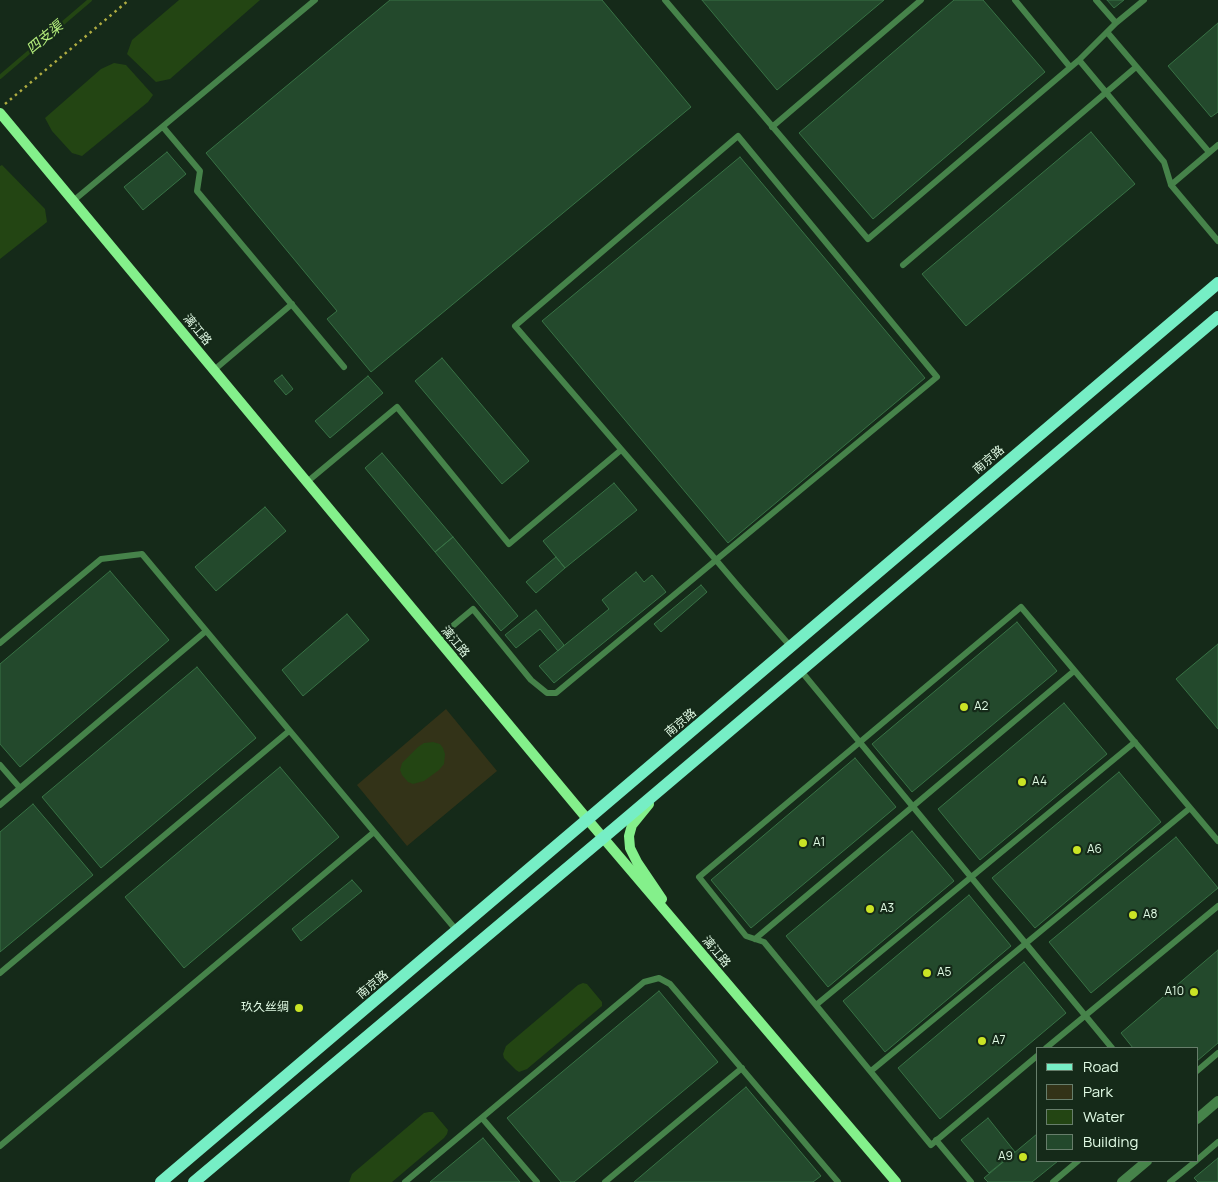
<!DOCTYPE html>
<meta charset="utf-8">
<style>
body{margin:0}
#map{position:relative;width:1218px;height:1182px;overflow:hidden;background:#152a19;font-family:Manrope,sans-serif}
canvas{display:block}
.legend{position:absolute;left:1036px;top:1047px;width:162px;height:115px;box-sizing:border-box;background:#152a19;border:1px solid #677e6b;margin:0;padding:6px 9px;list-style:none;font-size:15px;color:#e1fbe5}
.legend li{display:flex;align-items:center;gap:10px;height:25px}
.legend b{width:25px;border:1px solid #677e6b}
</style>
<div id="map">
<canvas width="1218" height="1182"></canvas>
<ul class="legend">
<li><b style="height:6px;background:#76eec5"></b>Road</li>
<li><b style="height:14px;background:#333318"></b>Park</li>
<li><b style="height:14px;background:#234513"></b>Water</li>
<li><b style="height:14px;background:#23492c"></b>Building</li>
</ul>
</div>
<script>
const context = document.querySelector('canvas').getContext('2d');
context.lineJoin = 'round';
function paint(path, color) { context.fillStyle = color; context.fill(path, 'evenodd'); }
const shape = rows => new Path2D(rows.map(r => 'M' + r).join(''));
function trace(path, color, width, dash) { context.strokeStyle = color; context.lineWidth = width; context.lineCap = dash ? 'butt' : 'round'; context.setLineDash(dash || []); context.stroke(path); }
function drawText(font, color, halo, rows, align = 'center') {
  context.font = font + ' Manrope,"Noto Sans SC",sans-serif'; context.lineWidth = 4.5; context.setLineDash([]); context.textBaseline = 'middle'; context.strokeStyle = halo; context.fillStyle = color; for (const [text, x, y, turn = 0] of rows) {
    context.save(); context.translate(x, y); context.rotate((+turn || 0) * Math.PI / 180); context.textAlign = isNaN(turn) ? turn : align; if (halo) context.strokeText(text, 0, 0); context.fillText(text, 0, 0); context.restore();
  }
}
const green = shape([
 [446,709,497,771,407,846,357,785]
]);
const water = shape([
 [179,0,260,0,170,79,156,82,127,54,132,40],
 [114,63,126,65,153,95,148,102,82,156,72,153,52,131,45,118,101,69],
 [2,165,45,209,47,222,0,259,0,166],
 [433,742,440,744,443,748,445,754,444,764,439,770,424,781,413,784,408,782,402,775,400,770,402,763,418,747,424,743],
 [583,983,587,984,602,1002,602,1006,527,1069,519,1072,516,1070,504,1058,503,1054,506,1046,578,985],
 [429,1112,433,1112,448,1130,447,1134,444,1138,392,1182,349,1182,352,1174,424,1113]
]);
const stream = shape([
 [0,77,90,0]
]);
const building = shape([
 [390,0,602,0,691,107,371,372,327,319,337,311,206,153,390,0],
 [702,0,884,0,777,90,702,0],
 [954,0,983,0,1045,72,873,219,799,133,954,0],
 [1107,0,1124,0,1114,8,1107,0],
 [1218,23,1218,112,1211,117,1168,66,1218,23],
 [1091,132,1135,184,966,326,922,274,1091,132],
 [167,152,186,174,143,210,124,187,167,152],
 [740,157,925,378,728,543,542,321,740,157],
 [442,358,529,461,502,484,415,381,442,358],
 [282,375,293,389,286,395,274,381,282,375],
 [368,376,383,393,330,438,315,421,368,376],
 [382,453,453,537,435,552,365,468,382,453],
 [614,483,637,510,565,568,543,541,614,483],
 [265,507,286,531,216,591,195,567,265,507],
 [453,537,518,616,501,631,435,552,453,537],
 [556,557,565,568,536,593,526,582,556,557],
 [110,571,169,640,20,767,0,744,0,664,110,571],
 [636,572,644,582,652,575,666,592,554,683,539,666,609,609,602,600,636,572],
 [701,585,707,592,661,632,654,624,701,585],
 [536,610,564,645,558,651,540,629,516,648,505,635,536,610],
 [347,614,369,640,303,696,282,670,347,614],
 [1017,622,1057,671,912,792,872,744,1017,622],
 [1218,644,1218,729,1176,679,1218,644],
 [197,667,256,738,101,868,42,797,197,667],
 [1064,703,1107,754,980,860,938,809,1064,703],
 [855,758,896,807,751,928,711,880,855,758],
 [280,767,339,837,184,968,125,897,280,767],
 [1119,772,1161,822,1035,928,992,878,1119,772],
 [33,804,93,875,0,952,0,832,33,804],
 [912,831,954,881,828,987,786,936,912,831],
 [1176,837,1218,888,1091,993,1049,942,1176,837],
 [352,880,362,891,301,941,292,929,352,880],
 [969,895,1011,946,885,1052,843,1001,969,895],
 [1218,950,1218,1043,1197,1061,1197,1048,1133,1048,1121,1033,1218,950],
 [1024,962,1066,1013,940,1119,898,1068,1024,962],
 [659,991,718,1062,574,1182,561,1182,507,1118,659,991],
 [746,1087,821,1176,813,1182,634,1182,746,1087],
 [988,1118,1015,1152,989,1173,961,1140,988,1118],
 [1037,1134,1037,1161,1058,1161,1032,1182,988,1182,984,1178,1037,1134],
 [483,1138,520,1182,430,1182,483,1138],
 [1218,1158,1218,1182,1198,1182,1194,1178,1218,1158]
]);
const path = shape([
 [5,104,129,0]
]);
const lane = shape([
 [665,0,868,239,1079,60,1164,162,1171,185,1218,241],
 [1015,0,1070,67],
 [1096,0,1116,23],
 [1107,32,1209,152],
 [1079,60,1116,23,1144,0],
 [163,127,200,171,197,191,344,367],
 [772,127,921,0],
 [1171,185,1218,145],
 [73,201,315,0],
 [903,265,1136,67],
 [214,370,292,304],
 [307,482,397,407,509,544,621,450],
 [437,639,473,609,531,680,547,693,556,693,716,560,937,377,738,136,515,326,676,513,716,560,738,586,791,647],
 [0,643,101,559,142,554,457,931],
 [801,671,1112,1048],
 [0,765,20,788],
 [0,805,206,631],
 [755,939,1074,671],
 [0,973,289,731],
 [816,1005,1135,742],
 [1046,1048,1218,906],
 [1037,1056,931,1145,764,942,746,936,699,877,1021,607,1218,841],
 [871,1071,1190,808],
 [1197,1071,1218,1053],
 [482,1118,537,1182],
 [936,1140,971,1182],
 [0,1146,374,832],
 [1197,1160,1218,1142],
 [405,1182,644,982,659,978,670,984,838,1182],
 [605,1182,742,1068],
 [1053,1182,1078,1161],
 [1170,1182,1196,1161]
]);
const street = shape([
 [1197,1119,1218,1101],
 [1122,1182,1147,1161]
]);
const secondary = shape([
 [0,113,588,820,896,1182],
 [649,804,632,825,629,836,630,848,637,862,662,899]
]);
const primary = shape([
 [161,1182,1218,283],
 [194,1182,603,838,1218,317]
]);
const markers = [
 [964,707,5,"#cae425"],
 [1022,782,5,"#cae425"],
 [803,843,5,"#cae425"],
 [1077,850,5,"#cae425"],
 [870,909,5,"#cae425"],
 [1133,915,5,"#cae425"],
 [927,973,5,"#cae425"],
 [1194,992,5,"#cae425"],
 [299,1008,5,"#cae425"],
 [982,1041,5,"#cae425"],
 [1023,1157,5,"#cae425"]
];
const streetNames = [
 ["漓江路",197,330,50],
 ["南京路",989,460,-40],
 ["漓江路",455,642,50],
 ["南京路",681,723,-40],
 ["漓江路",716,952,50],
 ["南京路",373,985,-40]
];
const poiNames = [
 ["A2",974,707],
 ["A4",1032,782],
 ["A1",813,843],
 ["A6",1087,850],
 ["A3",880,909],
 ["A8",1143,915],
 ["A5",937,973],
 ["A10",1184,992,"right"],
 ["玖久丝绸",289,1008,"right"],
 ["A7",992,1041],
 ["A9",1013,1157,"right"]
];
const waterNames = [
 ["四支渠",45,38,-40]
];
paint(green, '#333318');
paint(water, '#234513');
trace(stream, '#234513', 4);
paint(building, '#23492c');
trace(building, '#387245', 1);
trace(path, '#b0ad41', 2.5, [2.5, 4]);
trace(lane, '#46834a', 6);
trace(street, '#46834a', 10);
trace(secondary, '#84f08b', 10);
trace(primary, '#76eec5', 12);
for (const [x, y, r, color] of markers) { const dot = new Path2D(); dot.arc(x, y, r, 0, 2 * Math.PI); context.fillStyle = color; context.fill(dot); trace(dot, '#152a19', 2); }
drawText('12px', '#e1fbe5', '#152a19', streetNames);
drawText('12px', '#e1fbe5', '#152a19', poiNames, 'left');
drawText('italic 14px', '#b5ef7c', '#152a19', waterNames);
</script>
